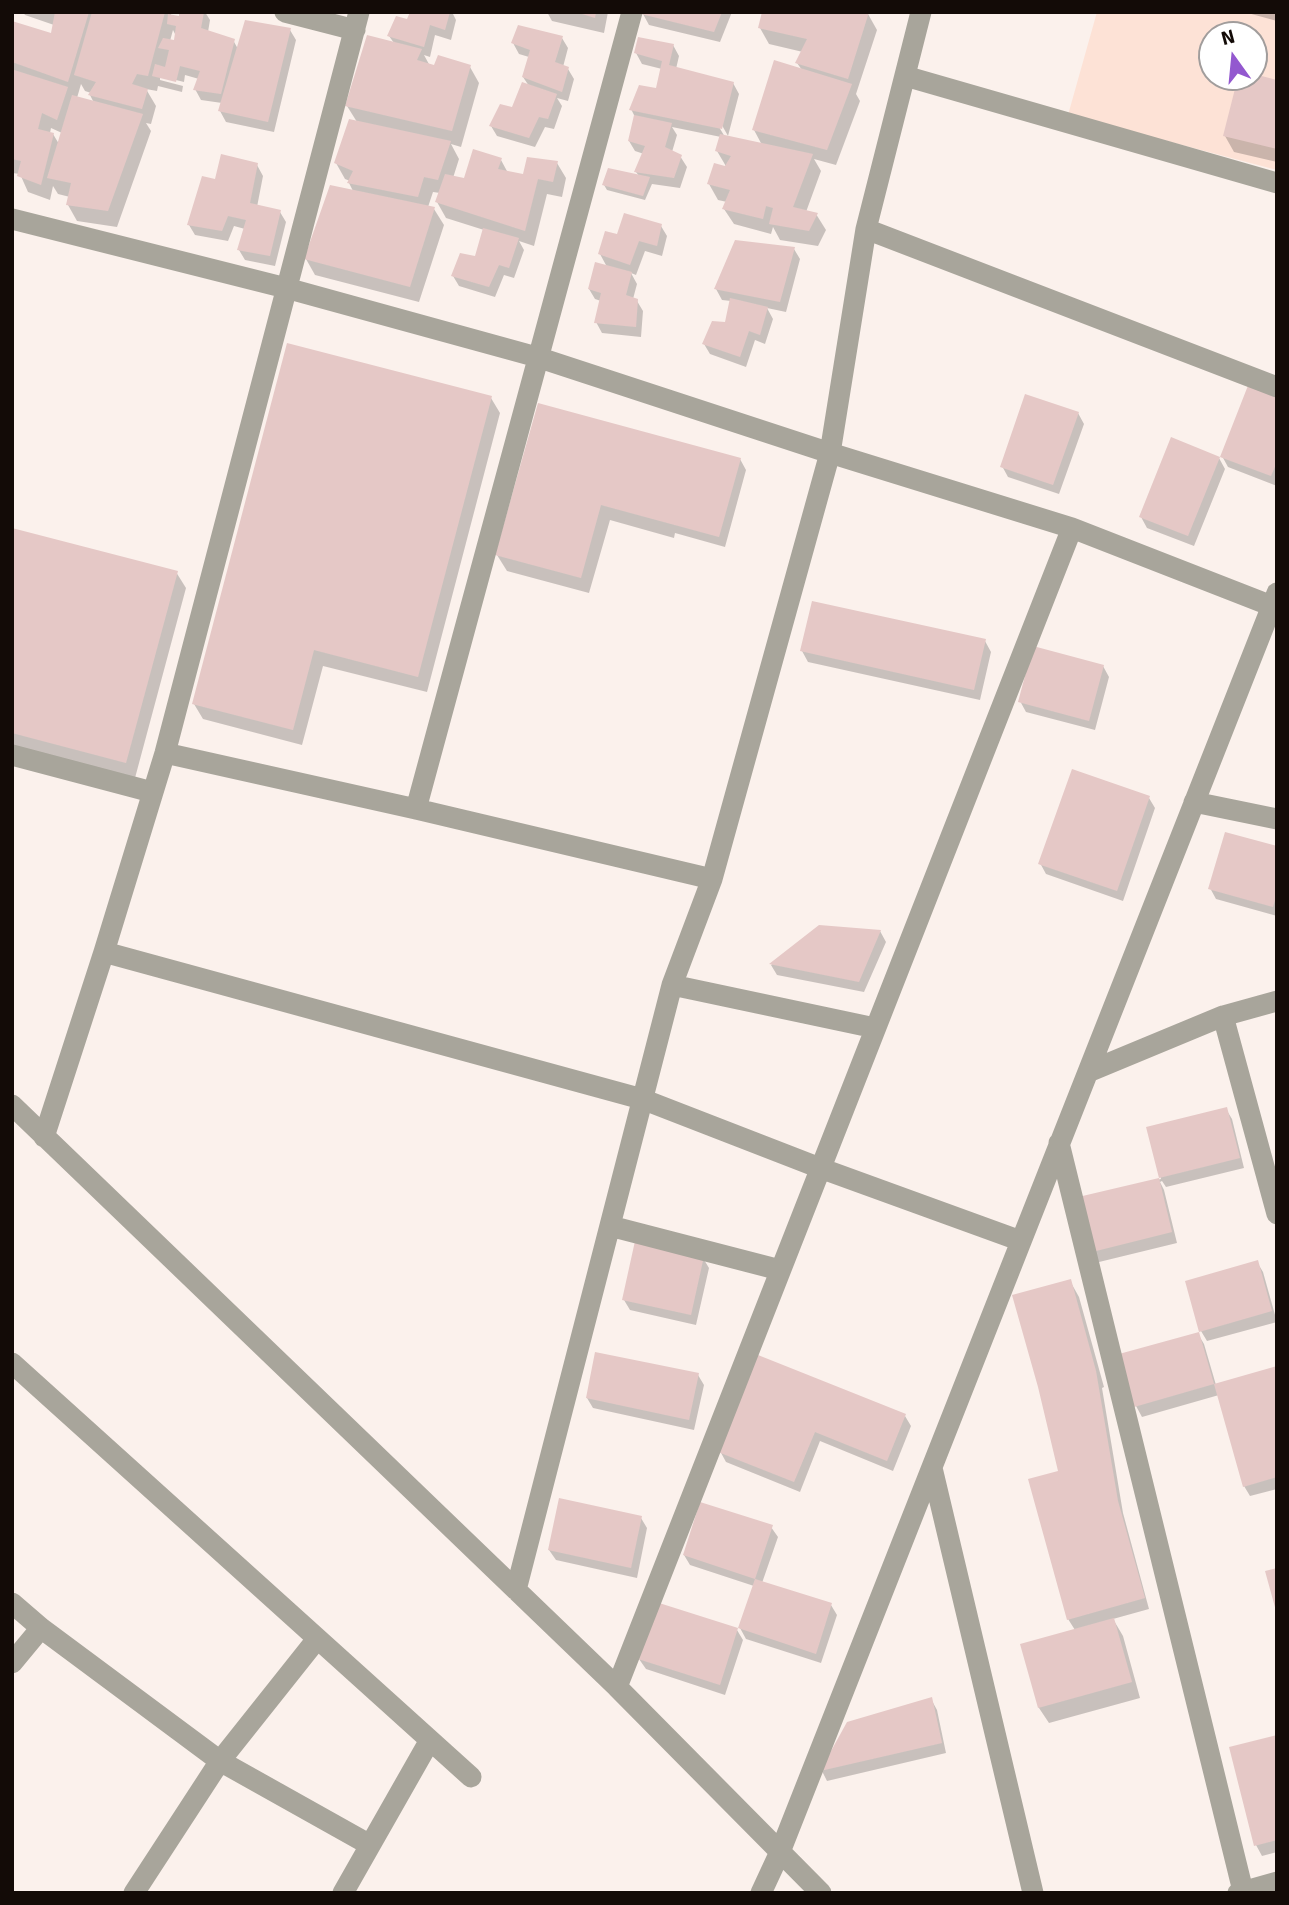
<!DOCTYPE html>
<style>
body{margin:0}
#map{position:relative;width:1289px;height:1905px;overflow:hidden;background:#fbf1ec;font-family:Signika,sans-serif}
canvas{display:block}
.frame{position:absolute;inset:0;border:14px solid #130b07;pointer-events:none}
.north{position:absolute;left:1198px;top:21px;width:70px;height:70px;box-sizing:border-box;background:#fff;border:2px solid #a19d9c;border-radius:50%;rotate:345deg;font-size:19px;font-weight:700;line-height:28px;text-align:center;color:#130b07}
.north::after{content:'';display:block;margin:auto;width:24px;height:32px;background:#9358cf;clip-path:polygon(50% 0,100% 100%,50% 72%,0 100%)}
</style>
<div id="map">
<canvas width="1289" height="1905"></canvas>
<div class="frame"></div>
<div class="north">N</div>
</div>
<script>
const context = document.querySelector('canvas').getContext('2d');
context.lineJoin = 'round';
function paint(path, color) { context.fillStyle = color; context.fill(path, 'evenodd'); }
const shape = rows => new Path2D(rows.map(r => 'M' + r).join(''));
function trace(path, color, width, dash) { context.strokeStyle = color; context.lineWidth = width; context.lineCap = dash ? 'butt' : 'round'; context.setLineDash(dash || []); context.stroke(path); }
const built = shape([
 [1097,12,1277,12,1277,170,1068,115],
 [1212,35,1254,35,1254,77,1212,77]
]);
const shadow = shape([
 [23,12,170,12,172,17,180,18,181,12,205,12,210,20,208,32,233,40,238,49,290,30,296,40,274,132,226,122,220,111,222,103,201,100,195,89,199,79,185,75,184,82,160,76,160,80,183,86,182,92,158,86,157,91,146,89,156,106,151,124,146,123,151,131,117,227,77,221,68,205,70,197,58,194,53,186,50,200,28,192,20,174,12,173,12,23,52,36,54,25,25,15],
 [173,30,175,34,176,43,170,41],
 [81,84,85,91,91,93,90,95,94,103,77,98],
 [51,128,62,133,59,144,53,134,50,133],
 [411,12,452,12,456,20,451,40,435,35,430,57,424,55,430,66,470,67,479,83,461,147,451,144,459,159,453,178,466,180,501,160,508,173,524,177,557,163,566,178,562,197,547,194,534,246,519,241,524,250,514,278,504,275,495,297,459,286,453,276,476,258,484,230,446,218,437,202,440,193,433,192,428,207,434,209,444,225,419,302,315,275,306,259,353,191,349,183,350,181,345,179,336,163,357,122,347,106,394,43,389,36,408,21],
 [547,12,608,12,604,33,552,21],
 [644,12,732,12,720,42,649,25,643,14],
 [1244,12,1277,12,1277,21],
 [868,14,877,30,856,94,860,101,836,165,814,159,821,171,806,212,816,214,826,230,818,246,780,240,773,227,771,234,734,224,724,209,727,202,718,200,709,184,727,168,717,151,721,137,672,127,677,135,672,152,680,156,687,167,680,188,652,184,645,200,607,190,604,185,639,176,636,172,644,154,635,151,629,141,635,117,631,109,657,90,662,69,642,64,636,53,673,45,679,56,676,69,733,83,739,94,728,136,719,120,716,122,725,137,762,145,754,130,802,70,797,63,803,52,769,44,760,28],
 [562,38,568,48,563,67,568,69,574,79,568,101,557,98,562,106,554,129,545,127,535,147,497,136,491,126,513,109,529,86,523,77,529,57,519,54,513,43],
 [1254,76,1277,82,1277,162,1234,152,1225,136,1239,77],
 [257,165,263,176,257,207,280,212,286,222,275,266,245,260,239,250,245,229,234,226,228,241,195,235,189,225,216,181],
 [661,226,667,236,662,256,645,251,636,275,631,273,637,284,633,299,637,301,643,311,641,337,602,333,596,322,601,301,595,299,589,289,607,267,600,254,618,236],
 [794,249,800,259,786,312,767,308,773,319,765,344,755,340,746,367,710,354,704,344,726,324,731,301,722,300,716,289],
 [1277,396,1277,486,1228,467,1222,456],
 [491,398,500,413,427,692,323,666,302,745,203,719,194,704],
 [539,405,740,459,746,470,725,547,675,533,674,538,610,520,589,593,507,571,497,555],
 [1078,413,1084,424,1059,494,1008,477,1002,466],
 [1219,458,1225,469,1194,546,1147,528,1141,517],
 [12,529,176,572,186,588,135,778,12,746],
 [985,641,991,652,980,700,808,662,802,651],
 [1103,666,1109,677,1095,730,1026,712,1020,701],
 [1149,798,1155,808,1123,901,1046,874,1040,863],
 [1277,848,1277,916,1216,899,1210,888],
 [819,926,880,931,886,942,864,992,777,975,771,965],
 [1226,1109,1232,1119,1244,1168,1166,1187,1162,1181,1160,1182,1164,1190,1177,1243,1095,1263,1076,1200,1161,1179,1148,1128],
 [703,1258,709,1268,696,1325,630,1310,624,1300],
 [1257,1262,1263,1272,1277,1322,1207,1341,1201,1331],
 [1070,1281,1079,1297,1104,1387,1102,1388,1123,1513,1149,1609,1113,1619,1123,1636,1140,1698,1049,1723,1039,1708,1022,1645,1075,1630,1068,1619,1060,1472],
 [1198,1334,1204,1344,1216,1385,1277,1368,1277,1489,1250,1496,1244,1486,1219,1395,1142,1417,1136,1406],
 [759,1357,905,1416,911,1426,893,1471,820,1441,800,1492,726,1462,720,1451],
 [698,1375,704,1385,694,1430,593,1408,587,1398],
 [641,1518,647,1528,637,1578,556,1560,549,1550],
 [771,1527,778,1537,762,1583,831,1605,837,1615,821,1663,746,1639,740,1628,754,1586,690,1565,684,1555],
 [737,1630,743,1640,725,1695,646,1669,639,1659],
 [931,1699,937,1710,946,1753,827,1781,822,1771],
 [1277,1737,1277,1852,1262,1856,1256,1845]
]);
const building = shape([
 [55,12,89,12,68,82,12,62,12,21,51,33],
 [92,12,165,12,148,76,137,74,132,84,148,89,142,109,88,95,96,82,74,75],
 [179,12,204,12,201,28,235,39,221,94,193,90,200,71,180,66,176,82,152,76,155,64,165,67,169,50,158,48,163,38,174,40,176,26,167,24,168,14,179,16],
 [410,12,450,12,445,30,430,25,424,47,387,36,396,16,407,19],
 [576,12,596,12,595,18],
 [642,12,722,12,714,32,641,14],
 [762,12,869,12,848,79,795,63,807,39,758,28],
 [245,20,291,28,268,122,218,111],
 [518,25,563,36,555,62,569,67,562,92,522,77,530,50,511,43],
 [367,35,422,49,417,60,434,65,438,55,471,65,452,131,345,106],
 [638,37,674,44,669,65,734,82,722,129,629,110,639,85,656,88,662,61,634,53],
 [774,60,852,84,827,150,752,130],
 [14,70,68,87,57,120,42,113,38,129,54,133,41,185,17,176,21,161,12,159],
 [1254,74,1277,80,1277,149,1223,136,1238,77,1254,77],
 [522,82,557,94,548,119,539,117,529,138,489,126,500,104,512,107],
 [72,95,143,114,108,211,66,205,71,183,47,178],
 [634,115,672,123,665,147,682,155,674,178,634,172,645,146,628,141],
 [349,119,451,141,438,180,424,177,418,197,347,183,353,171,334,163],
 [720,134,813,154,793,207,818,213,809,231,769,224,773,208,766,206,763,219,722,209,730,190,707,184,714,163,725,166,731,156,715,151],
 [473,149,502,158,498,169,523,174,527,157,558,161,553,182,538,179,525,231,435,202,445,174,464,178],
 [221,154,258,163,250,203,281,210,270,256,237,250,246,220,228,216,222,231,187,225,202,176,215,179],
 [608,168,650,177,643,196,602,185],
 [330,185,435,207,410,287,304,259],
 [624,213,662,224,657,246,639,241,630,265,598,254,605,231,617,234],
 [483,228,519,238,509,268,499,265,489,287,451,276,460,253,475,256],
 [735,240,795,247,780,302,714,289],
 [595,262,632,272,626,295,638,299,636,327,594,323,601,293,588,289],
 [730,298,768,307,760,335,749,331,740,357,702,344,712,321,725,322],
 [287,343,492,396,418,677,314,650,293,730,192,704],
 [1249,383,1277,394,1277,462,1271,476,1220,457],
 [1025,394,1079,412,1053,485,1000,467],
 [538,403,741,458,719,537,601,505,581,578,495,555],
 [1171,437,1220,457,1188,536,1139,517],
 [12,528,178,571,126,763,12,733],
 [812,601,986,639,974,690,800,651],
 [1033,646,1104,665,1089,721,1018,702],
 [1072,769,1150,796,1117,891,1038,864],
 [1225,832,1277,846,1277,893,1273,907,1208,889],
 [819,925,881,930,859,982,769,964],
 [1227,1107,1240,1158,1159,1178,1146,1127],
 [1159,1178,1172,1232,1088,1253,1074,1198],
 [635,1241,704,1256,691,1315,622,1300],
 [1258,1260,1272,1311,1199,1332,1185,1281],
 [1071,1279,1096,1371,1118,1501,1145,1598,1067,1620,1028,1479,1058,1471,1038,1387,1012,1295],
 [1199,1332,1214,1384,1134,1407,1119,1354],
 [595,1352,699,1373,689,1420,586,1398],
 [758,1355,906,1414,887,1461,815,1432,794,1482,718,1452],
 [1277,1366,1277,1477,1243,1487,1214,1384],
 [559,1498,642,1516,631,1568,548,1550],
 [700,1502,773,1525,755,1579,683,1555],
 [1277,1568,1277,1611,1276,1611,1265,1571],
 [755,1579,832,1603,816,1654,738,1628],
 [656,1602,738,1628,720,1685,638,1659],
 [1114,1618,1132,1682,1038,1708,1020,1644],
 [932,1697,942,1743,820,1771,847,1722],
 [1277,1735,1277,1840,1254,1846,1229,1747]
]);
const street = shape([
 [285,12,355,30],
 [905,76,1277,183],
 [12,219,286,288,537,357,830,453,1072,528,1277,608],
 [866,229,1277,387],
 [165,753,416,809,712,879],
 [12,755,152,792],
 [1194,802,1277,819],
 [416,809,632,12],
 [104,952,642,1099,820,1168,1021,1241],
 [672,985,875,1028],
 [1223,1016,1277,1214],
 [1088,1072,1223,1016,1277,1001],
 [12,1105,617,1687,821,1893],
 [44,1137,104,952,165,753,359,12],
 [1059,1143,1243,1891],
 [610,1226,780,1270],
 [12,1363,471,1777],
 [932,1468,1033,1893],
 [516,1590,672,985,712,879,830,453,866,229,921,12],
 [12,1603,41,1628,220,1761,370,1845],
 [12,1663,41,1628],
 [617,1687,1072,528],
 [134,1893,220,1761,317,1639],
 [343,1893,430,1740],
 [761,1893,780,1852,1277,593],
 [1238,1893,1277,1882]
]);
paint(built, '#fde2d6');
paint(shadow, '#0003');
paint(building, '#e5c8c6');
trace(street, '#a8a59b', 21);
</script>
